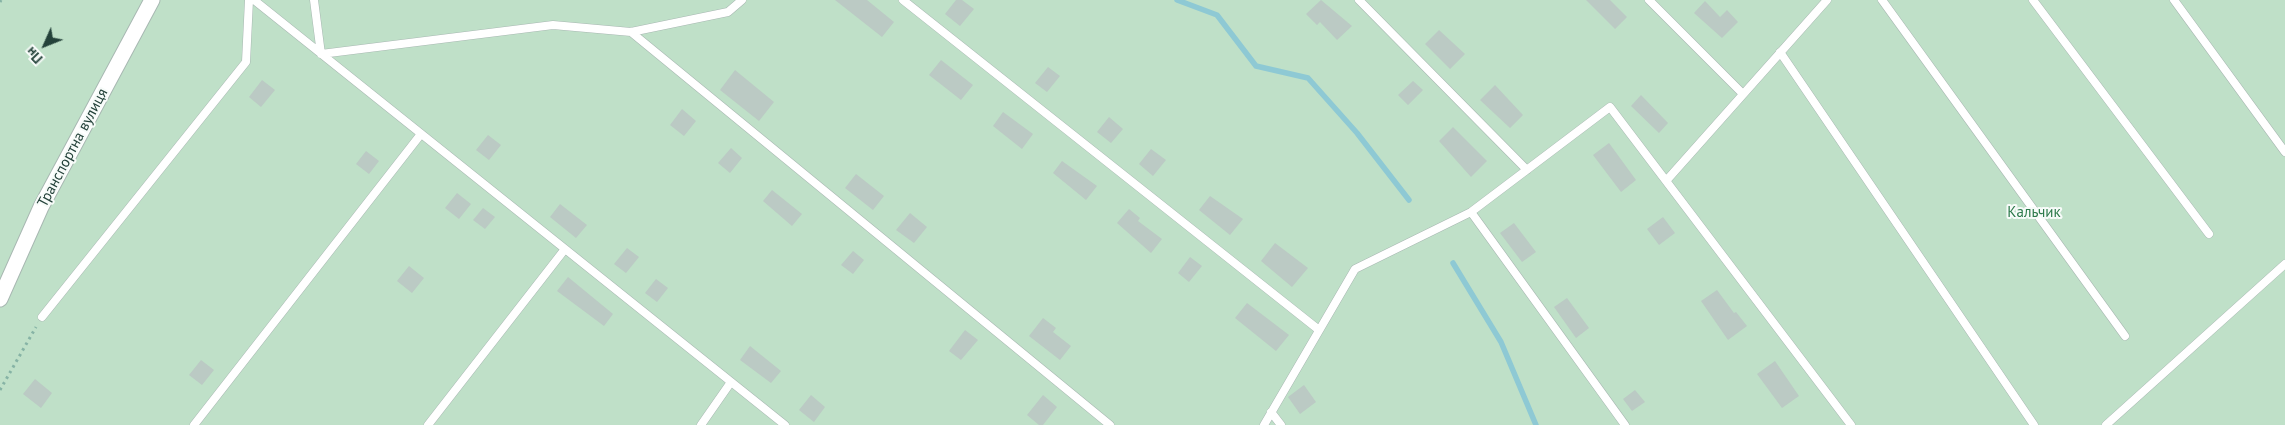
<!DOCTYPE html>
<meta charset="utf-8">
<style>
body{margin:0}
#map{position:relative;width:2285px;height:425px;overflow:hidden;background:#e6efeb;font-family:"PT Sans",sans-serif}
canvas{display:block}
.north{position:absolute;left:20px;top:20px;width:50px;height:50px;-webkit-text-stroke:4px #f7fbf9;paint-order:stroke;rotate:226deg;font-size:14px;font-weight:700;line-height:20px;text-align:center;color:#24423a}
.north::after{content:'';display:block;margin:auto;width:18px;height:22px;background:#24423a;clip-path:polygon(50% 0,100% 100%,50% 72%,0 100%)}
</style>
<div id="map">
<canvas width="2285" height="425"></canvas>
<div class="north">Пн</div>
</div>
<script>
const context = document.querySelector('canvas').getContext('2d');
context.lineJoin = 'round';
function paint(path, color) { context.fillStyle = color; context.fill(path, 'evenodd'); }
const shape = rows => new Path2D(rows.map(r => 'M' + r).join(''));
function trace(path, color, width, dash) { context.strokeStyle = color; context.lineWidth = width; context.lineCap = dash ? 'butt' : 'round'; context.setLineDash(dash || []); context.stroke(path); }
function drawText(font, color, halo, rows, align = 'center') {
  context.font = font + ' "PT Sans",sans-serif'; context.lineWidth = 4; context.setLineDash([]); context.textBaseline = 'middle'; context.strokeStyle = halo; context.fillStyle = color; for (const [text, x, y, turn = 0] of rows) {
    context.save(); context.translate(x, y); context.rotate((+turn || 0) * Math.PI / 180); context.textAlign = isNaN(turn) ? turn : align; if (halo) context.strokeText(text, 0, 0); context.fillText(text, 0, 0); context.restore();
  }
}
const green = shape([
 [0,0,2285,0,2285,425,0,425]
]);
const stream = shape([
 [1177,0,1217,15,1256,66,1308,78,1357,133,1409,200],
 [1453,263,1501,342,1536,425]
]);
const building = shape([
 [835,0,867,0,894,22,882,37],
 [956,0,962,0,974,9,960,26,945,14],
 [1321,0,1352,26,1337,40,1320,22,1317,25,1306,14],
 [1586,0,1610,0,1627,17,1615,29],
 [1705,1,1720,17,1727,10,1738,22,1722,38,1694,13],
 [1439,30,1465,54,1450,69,1425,44],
 [941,60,973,85,961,100,929,75],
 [1048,67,1060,76,1047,92,1035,83],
 [735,70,774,102,759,121,720,90],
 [262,80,275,90,261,107,249,97],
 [1413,81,1423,90,1408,105,1398,95],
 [1495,85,1523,115,1510,128,1480,100],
 [1641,95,1668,123,1659,133,1631,106],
 [682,109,696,121,684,136,670,125],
 [1003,112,1033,134,1022,149,993,126],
 [1109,117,1123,129,1111,143,1097,132],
 [1453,127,1487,161,1471,177,1439,141],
 [488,135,501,145,489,160,476,150],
 [1609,143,1636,180,1621,192,1593,155],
 [731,148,742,158,730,173,718,163],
 [1151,149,1166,160,1153,176,1139,164],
 [366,151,379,161,369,174,356,164],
 [1062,161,1097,186,1086,200,1053,173],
 [856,174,884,196,873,210,845,188],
 [772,190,802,214,792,226,763,201],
 [457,193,471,204,459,219,445,208],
 [1210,196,1243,219,1230,235,1199,210],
 [560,204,587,225,576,238,550,217],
 [483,208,495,217,485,229,473,220],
 [1129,209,1140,218,1138,221,1162,239,1151,253,1117,223],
 [910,213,927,227,914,243,896,230],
 [1663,217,1675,233,1659,245,1647,229],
 [1514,223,1536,252,1522,262,1500,233],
 [1275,243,1308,268,1292,287,1261,261],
 [627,248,639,257,626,273,614,264],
 [853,251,864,260,853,274,841,265],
 [1190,257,1202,266,1189,282,1178,273],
 [409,266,424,278,412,293,397,281],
 [568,277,613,314,604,326,557,291],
 [656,279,668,288,657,302,645,293],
 [1717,290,1734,313,1736,312,1747,326,1728,340,1701,301],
 [1567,298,1589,328,1576,338,1554,307],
 [1247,303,1289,335,1276,351,1235,318],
 [1043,318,1056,328,1053,332,1071,346,1060,360,1029,336],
 [965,330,978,340,961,360,949,351],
 [750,346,781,371,771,383,740,360],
 [201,360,214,370,202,385,189,375],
 [1775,361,1799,396,1782,408,1757,374],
 [35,379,52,393,41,408,23,394],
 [1304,385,1316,402,1300,414,1288,397],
 [1635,390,1645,402,1632,411,1623,399],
 [811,395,825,407,814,422,799,410],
 [1043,395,1057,407,1043,425,1039,425,1027,415]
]);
const path = shape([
 [0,2,1,0],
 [0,390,36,327]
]);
const lane = shape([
 [254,0,785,425],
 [314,0,321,54,553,25,631,32,728,12,742,0],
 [903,0,1319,330],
 [1359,0,1527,170],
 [1649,0,1743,94],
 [1882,0,2125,336],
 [2033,0,2209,234],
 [2174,0,2285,152],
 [631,32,1110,425],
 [1780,52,2034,425],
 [1666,181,1827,0],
 [1471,212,1625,425],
 [42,317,246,62,249,0],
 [1271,412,1281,425],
 [194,425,421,134],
 [428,425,565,249],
 [701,425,731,382],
 [1264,425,1355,269,1471,212,1610,107,1851,425],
 [2106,425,2285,264]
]);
const street = shape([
 [0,299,41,207,152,0]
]);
const streetNames = [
 ["Транспортна вулиця",73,148,-62]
];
const parkNames = [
 ["Кальчик",2034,213]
];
paint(green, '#bfe0c8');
trace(stream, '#8ec9d4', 5.5);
paint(building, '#bbcac4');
trace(lane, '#a8b8b2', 9);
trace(street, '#a8b8b2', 17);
trace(path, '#86b3a5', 3, [2.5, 4]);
trace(lane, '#fff', 8);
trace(street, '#fff', 15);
drawText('15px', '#24423a', '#f7fbf9', streetNames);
drawText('15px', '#2d7a4b', '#f7fbf9', parkNames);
</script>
